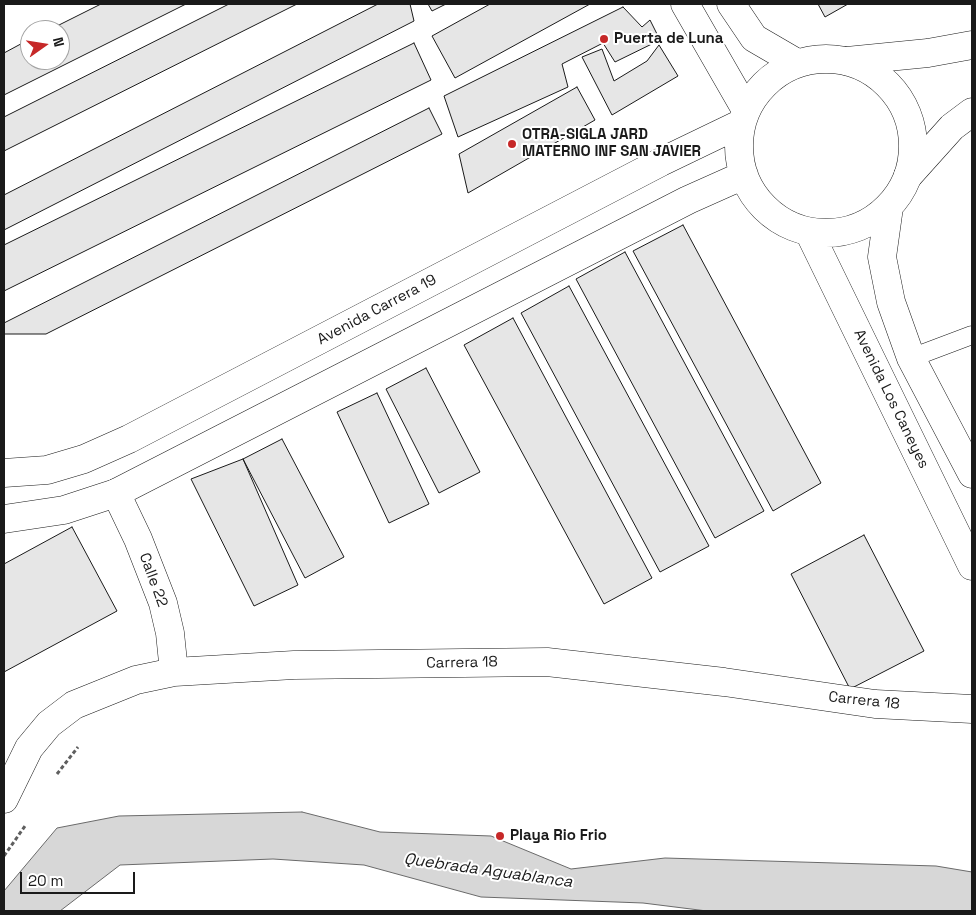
<!DOCTYPE html>
<style>
body{margin:0}
#map{position:relative;width:976px;height:915px;overflow:hidden;background:#fff;font-family:"Space Grotesk",sans-serif}
canvas{display:block}
.frame{position:absolute;inset:0;border:5px solid #1a1a1a;pointer-events:none}
.north{position:absolute;left:20px;top:20px;width:50px;height:50px;box-sizing:border-box;background:#fff;border:1px solid #a3a3a3;border-radius:50%;rotate:77deg;font-size:14px;font-weight:700;line-height:20px;text-align:center;color:#1a1a1a}
.north::after{content:'';display:block;margin:auto;width:18px;height:22px;background:#c62828;clip-path:polygon(50% 0,100% 100%,50% 72%,0 100%)}
.scale{position:absolute;left:20px;top:872px;width:115px;height:22px;box-sizing:border-box;border:2px solid #1a1a1a;border-top:0;padding-left:6px;font-size:15px;line-height:18px;white-space:nowrap;color:#1a1a1a;-webkit-text-stroke:4px #fff;paint-order:stroke}
</style>
<div id="map">
<canvas width="976" height="915"></canvas>
<div class="frame"></div>
<div class="north">N</div>
<div class="scale">20 m</div>
</div>
<script>
const context = document.querySelector('canvas').getContext('2d');
context.lineJoin = 'round';
function paint(path, color) { context.fillStyle = color; context.fill(path, 'evenodd'); }
const shape = rows => new Path2D(rows.map(r => 'M' + r).join(''));
function trace(path, color, width, dash) { context.strokeStyle = color; context.lineWidth = width; context.lineCap = dash ? 'butt' : 'round'; context.setLineDash(dash || []); context.stroke(path); }
function drawText(font, color, halo, rows, align = 'center') {
  context.font = font + ' "Space Grotesk",sans-serif'; context.lineWidth = 4; context.setLineDash([]); context.textBaseline = 'middle'; context.strokeStyle = halo; context.fillStyle = color; for (const [text, x, y, turn = 0] of rows) {
    context.save(); context.translate(x, y); context.rotate((+turn || 0) * Math.PI / 180); context.textAlign = isNaN(turn) ? turn : align; if (halo) context.strokeText(text, 0, 0); context.fillText(text, 0, 0); context.restore();
  }
}
const water = shape([
 [302,812,380,832,491,836,571,869,665,858,936,866,972,872,972,911,707,911,643,903,481,897,364,865,273,859,120,865,60,911,4,911,4,891,57,828,119,816,302,812]
]);
const building = shape([
 [101,4,186,4,4,95,4,53,30,39,30,60,60,60,60,30,49,30,101,4],
 [229,4,297,4,4,151,4,117,229,4],
 [378,4,410,4,414,21,4,230,4,195,378,4],
 [428,4,446,4,432,11,428,4],
 [490,4,590,4,455,78,432,36,490,4],
 [818,4,848,4,825,17,818,4],
 [623,7,642,27,650,20,660,40,615,62,603,43,562,64,568,87,458,137,444,96,623,7],
 [414,43,431,80,4,291,4,245,414,43],
 [659,45,678,76,612,115,582,57,602,49,614,81,647,61,659,45],
 [577,87,595,120,468,193,459,154,577,87],
 [429,108,442,134,46,334,4,334,4,323,429,108],
 [683,225,821,483,773,511,633,251,683,225],
 [625,252,764,511,715,538,576,279,625,252],
 [569,286,709,546,660,572,521,313,569,286],
 [513,318,652,578,604,604,464,345,513,318],
 [426,368,480,472,439,493,386,389,426,368],
 [377,393,429,504,389,523,337,412,377,393],
 [282,439,344,557,305,578,243,459,282,439],
 [243,459,298,585,254,606,191,479,243,459],
 [72,527,117,611,4,672,4,564,72,527],
 [864,535,924,651,850,689,791,574,864,535]
]);
const path = shape([
 [57,774,78,747],
 [4,856,25,826]
]);
const lane = shape([
 [911,358,972,335]
]);
const street = shape([
 [847,61,928,53,972,45],
 [908,176,952,127,972,112],
 [116,493,138,539,163,603,170,633,174,672],
 [4,799,29,748,49,724,74,705,136,680,174,672,294,665,547,662,724,682,875,704,972,709]
]);
const secondary = shape([
 [685,4,746,110],
 [731,4,754,38,797,63],
 '739 146a87 87 0 1 1 174 0a87 87 0 1 1-174 0Z',
 [889,207,882,257,891,302,911,358,972,474],
 [809,232,972,566],
 [4,473,47,470,84,459,129,439,661,162,742,123],
 [4,519,64,510,116,493,688,200,744,175]
]);
const markers = [
 [604,39,5,"#c62828"],
 [512,144,5,"#c62828"],
 [500,836,5,"#c62828"]
];
const poiNames = [
 ["Puerta de Luna",614,39],
 ["OTRA-SIGLA JARD",522,135],
 ["MATERNO INF SAN JAVIER",522,152],
 ["Playa Rio Frio",510,836]
];
const streetNames = [
 ["Avenida Carrera 19",377,310,-28],
 ["Avenida Los Caneyes",891,399,64],
 ["Calle 22",153,580,70],
 ["Carrera 18",462,663,-1],
 ["Carrera 18",864,701,6]
];
const waterNames = [
 ["Quebrada Aguablanca",488,871,8]
];
paint(water, '#d7d7d7');
trace(water, '#6a6a6a', 1);
paint(building, '#e6e6e6');
trace(building, '#1a1a1a', 1);
trace(lane, '#1a1a1a', 19);
trace(street, '#1a1a1a', 29);
trace(secondary, '#1a1a1a', 29);
trace(path, '#5f5f5f', 3, [4, 2.5]);
trace(lane, '#fff', 18);
trace(street, '#fff', 28);
trace(secondary, '#fff', 28);
for (const [x, y, r, color] of markers) { const dot = new Path2D(); dot.arc(x, y, r, 0, 2 * Math.PI); context.fillStyle = color; context.fill(dot); trace(dot, '#fff', 2); }
drawText('bold 15px', '#1a1a1a', '#fff', poiNames, 'left');
drawText('15px', '#1a1a1a', '#fff', streetNames);
drawText('italic 16px', '#1a1a1a', '#fff', waterNames);
</script>
